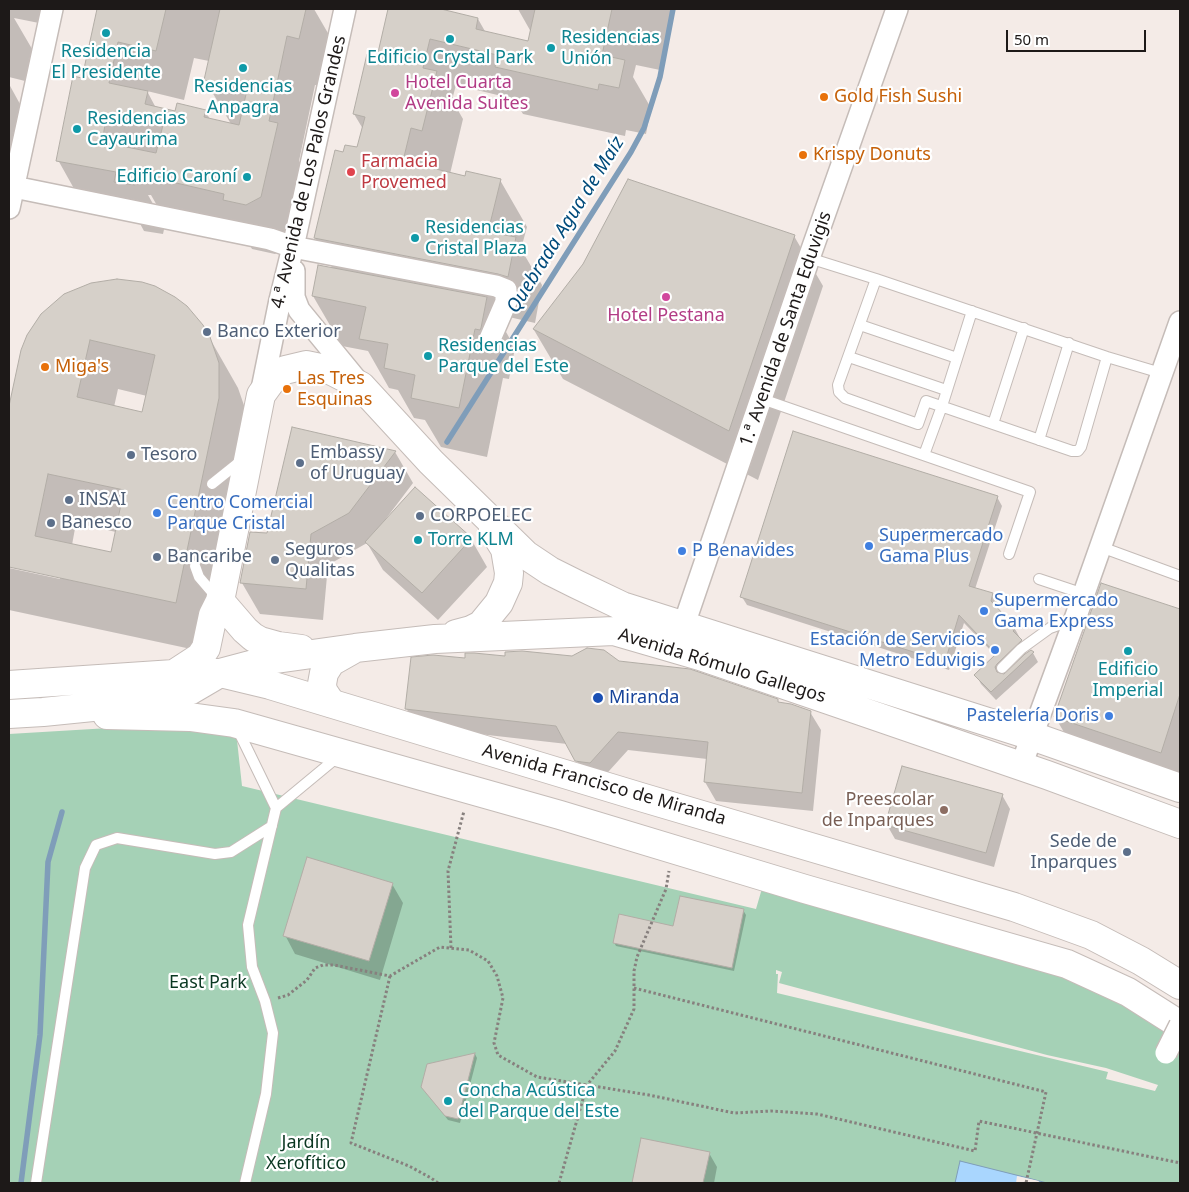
<!DOCTYPE html>
<meta charset="utf-8">
<style>
body{margin:0}
#map{position:relative;width:1189px;height:1192px;overflow:hidden;background:#f4ebe7;font-family:"Noto Sans",sans-serif}
canvas{display:block}
.frame{position:absolute;inset:0;border:10px solid #1d1918;pointer-events:none}
.scale{position:absolute;left:1006px;top:30px;width:140px;height:22px;box-sizing:border-box;border:2px solid #1d1918;border-top:0;padding-left:6px;font-size:15px;line-height:18px;white-space:nowrap;color:#1d1918;-webkit-text-stroke:4px #fff;paint-order:stroke}
</style>
<div id="map">
<canvas width="1189" height="1192"></canvas>
<div class="frame"></div>
<div class="scale">50 m</div>
</div>
<script>
const context = document.querySelector('canvas').getContext('2d');
context.lineJoin = 'round';
function paint(path, color) { context.fillStyle = color; context.fill(path, 'evenodd'); }
const shape = rows => new Path2D(rows.map(r => 'M' + r).join(''));
function trace(path, color, width, dash) { context.strokeStyle = color; context.lineWidth = width; context.lineCap = dash ? 'butt' : 'round'; context.setLineDash(dash || []); context.stroke(path); }
function drawText(font, color, halo, rows, align = 'center') {
  context.font = font + ' "Noto Sans",sans-serif'; context.lineWidth = 4.5; context.setLineDash([]); context.textBaseline = 'middle'; context.strokeStyle = halo; context.fillStyle = color; for (const [text, x, y, turn = 0] of rows) {
    context.save(); context.translate(x, y); context.rotate((+turn || 0) * Math.PI / 180); context.textAlign = isNaN(turn) ? turn : align; if (halo) context.strokeText(text, 0, 0); context.fillText(text, 0, 0); context.restore();
  }
}
const green = shape([
 [126,727,236,731,242,786,756,909,763,885,1066,970,1180,1035,1180,1183,9,1183,9,734],
 [776,970,782,972,779,983,1047,1055,1106,1068,1158,1085,1155,1091,1106,1079,1108,1072,777,993,778,974,776,974]
]);
const water = shape([
 [960,1161,1028,1178,1047,1183,955,1183,960,1161]
]);
const pier = shape([
 [1017,1176,1039,1181,1038,1183,1016,1183]
]);
const shadow = shape([
 [9,9,58,9,44,24,14,18,35,54,29,82,9,77],
 [98,9,314,9,336,47,327,88,315,85,299,161,306,173,289,246,275,254,252,249,248,242,167,223,151,195,148,195,165,225,163,234,144,231,138,220,86,210,58,160,83,79],
 [194,58,209,61,205,80,231,124,210,119,205,111,176,112,156,108,147,91,184,100],
 [390,9,436,9,478,19,486,33,529,42,531,32,518,9,673,9,660,70,636,65,633,77,651,108,646,134,626,130,625,136,523,114,514,99,456,85,452,100,463,119,450,174,466,178,500,180,527,227,521,249,542,285,535,323,496,314,515,348,509,379,503,378,487,457,441,447,425,420,414,418,398,390,389,388,368,351,342,346,313,296,333,269,315,238,344,153,358,149,363,129,354,114,378,58],
 [9,84,26,115,9,186],
 [794,236,823,286,758,480,563,379,534,330,584,265],
 [141,283,209,337,238,388,247,414,205,652,9,610,9,568,60,579,60,577,9,566,9,413,23,350],
 [118,389,147,396,143,413,114,407],
 [76,523,116,532,112,553,72,545],
 [293,428,395,452,413,483,385,520,471,539,487,567,438,620,383,570,367,543,328,565,323,620,260,614,242,583,268,535],
 [997,497,1002,506,975,589,993,594,998,603,996,608,1015,629,1026,649,1001,675,1005,676,1033,653,1038,662,996,700,981,684,976,675,996,656,964,623,949,670,747,605,742,597],
 [1102,584,1180,610,1180,768,1177,780,1071,744,1055,717],
 [506,658,618,663,777,700,779,704,810,712,821,730,813,811,716,801,705,782,707,759,628,750,600,781,587,779,567,744,417,727,406,708,466,660],
 [1002,795,1010,809,994,867,895,839,887,825],
 [392,884,403,903,380,980,295,954,285,935],
 [743,910,746,915,734,971,616,946,614,942],
 [475,1054,477,1058,460,1123,448,1120,425,1091,428,1065],
 [642,1139,709,1153,717,1167,714,1183,633,1183]
]);
const stream = shape([
 [447,442,631,152,644,128,660,77,673,9],
 [21,1183,40,1035,48,862,62,812]
]);
const building = shape([
 [97,9,166,9,156,51,118,42,109,83,148,91,145,104,175,111,177,103,206,110,204,117,239,125,247,90,204,80,220,9,306,9,299,39,287,36,269,121,278,123,261,197,246,205,223,200,224,194,137,174,135,185,114,182,116,172,56,161,73,76,82,78,97,9],
 [107,114,163,125,156,153,102,142,107,114],
 [388,9,441,9,478,18,476,29,528,41,535,9,612,9,602,55,625,60,619,88,599,84,598,90,495,67,497,55,430,39,423,68,437,71,422,131,411,128,403,161,465,176,466,171,501,179,488,232,516,237,508,277,498,274,314,238,335,150,343,152,345,145,357,147,365,117,353,114,367,54,377,57,388,9],
 [628,179,795,235,729,431,533,329,583,264,628,179],
 [318,265,487,297,481,328,480,330,475,329,459,408,411,398,415,375,384,368,388,344,359,339,366,307,312,296,318,265],
 [117,279,142,282,155,286,175,297,187,306,203,325,210,337,219,363,219,398,176,603,9,567,9,406,21,350,27,335,41,314,64,294,91,283,117,279],
 [90,340,155,355,142,412,77,397,90,340],
 [48,474,124,490,111,552,35,536,48,474],
 [292,427,396,451,349,513,311,534,306,589,240,583,250,532,267,533,292,427],
 [793,431,998,496,969,586,993,593,991,601,1016,628,1013,631,1022,640,997,664,995,667,997,672,1004,674,1025,654,1031,650,1034,652,991,692,974,675,996,654,959,615,945,662,740,597,793,431],
 [415,487,472,538,422,593,365,542,415,487],
 [1101,583,1180,609,1180,694,1161,753,1054,717,1101,583],
 [587,648,604,650,619,661,690,669,778,699,778,702,791,704,811,711,802,793,704,782,708,742,618,732,590,763,582,762,575,761,556,726,405,709,411,657,433,655,465,658,465,653,474,653,505,656,505,652,522,651,572,656,587,648],
 [902,766,1003,794,986,853,885,825,902,766],
 [307,857,393,883,369,961,283,936,307,857],
 [680,896,744,909,732,968,613,943,619,914,673,926,680,896],
 [475,1053,458,1119,445,1116,421,1087,427,1064,475,1053],
 [641,1138,710,1152,703,1183,632,1183,641,1138]
]);
const path = shape([
 [451,948,448,871,464,811],
 [390,976,351,1143,409,1166,431,1178,438,1183],
 [634,988,1046,1092,1026,1183],
 [278,998,288,995,307,980,315,968,323,965,334,965,390,976,440,947,469,950,488,961,497,976,503,998,494,1043,498,1055,537,1077,649,1095,734,1113,771,1111,817,1114,975,1151,979,1121,1180,1163],
 [559,1183,587,1085,615,1051,634,1009,634,971,637,957,666,889,669,871]
]);
const lane = shape([
 [809,258,876,279],
 [860,325,957,358],
 [849,357,946,390],
 [1107,357,1081,447,1078,451,1072,451,926,401,918,424,845,398,839,392,838,385,876,279,1107,357,1161,373],
 [762,399,1030,492,1009,554],
 [993,424,1024,328],
 [1039,440,1069,343],
 [924,455,942,406,972,311],
 [212,484,242,460],
 [1101,547,1180,576],
 [195,566,199,577,217,598],
 [1039,579,1084,594],
 [1002,668,1021,649,1050,628,1075,619],
 [237,728,276,808,248,925,252,967,265,1001,273,1033,266,1094,245,1183],
 [276,808,340,755],
 [36,1183,85,868,96,845,117,838,215,854,231,852,272,826]
]);
const street = shape([
 [9,186,270,239,293,247,496,286,506,290,506,302,490,339],
 [9,208,52,9],
 [294,271,294,297,299,310,358,382],
 [261,394,280,300,293,247,345,9],
 [679,639,809,258,897,9],
 [1021,766,1075,619,1180,322]
]);
const secondary = shape([
 [211,673,220,673,270,685,644,798,1014,907,1091,935,1141,961,1180,985],
 [107,715,190,717,234,723,560,815,805,889,1067,964,1128,992,1180,1025]
]);
const primary = shape([
 [220,601,245,630,253,637,260,641,278,646,301,649],
 [456,634,471,630,481,625,499,603,508,583,509,573,505,549,493,530],
 [9,685,174,674,200,657,206,648,213,615,220,601,261,395,274,377,285,370,306,365,330,370,361,386,431,462,526,555,550,571,576,584,622,606,1032,736,1180,788],
 [331,703,323,691,322,684,324,673,331,662,354,649],
 [9,714,43,712,162,700,191,690,220,673,269,660,355,648,435,639,614,631,700,656,823,698,1047,775,1180,824]
]);
const streetBridge = shape([
 [1166,1053,1180,1025]
]);
const markers = [
 [106,33,5,"#0f9aa8"],
 [450,39,5,"#0f9aa8"],
 [551,48,5,"#0f9aa8"],
 [243,68,5,"#0f9aa8"],
 [395,93,5,"#d1479c"],
 [824,97,5,"#e8710a"],
 [77,129,5,"#0f9aa8"],
 [803,155,5,"#e8710a"],
 [351,172,5,"#e0444e"],
 [247,177,5,"#0f9aa8"],
 [415,238,5,"#0f9aa8"],
 [666,297,5,"#d1479c"],
 [207,332,5,"#5c6f8a"],
 [428,356,5,"#0f9aa8"],
 [45,367,5,"#e8710a"],
 [287,389,5,"#e8710a"],
 [131,455,5,"#5c6f8a"],
 [300,463,5,"#5c6f8a"],
 [69,500,5,"#5c6f8a"],
 [157,513,5,"#3f7fe0"],
 [420,516,5,"#5c6f8a"],
 [51,523,5,"#5c6f8a"],
 [418,540,5,"#0f9aa8"],
 [869,546,5,"#3f7fe0"],
 [682,551,5,"#3f7fe0"],
 [157,557,5,"#5c6f8a"],
 [275,560,5,"#5c6f8a"],
 [984,611,5,"#3f7fe0"],
 [995,650,5,"#3f7fe0"],
 [1128,651,5,"#0f9aa8"],
 [598,698,6,"#1a4fb4"],
 [1109,716,5,"#3f7fe0"],
 [944,810,5,"#8d6e63"],
 [1127,852,5,"#5c6f8a"],
 [448,1101,5,"#0f9aa8"]
];
const cultureNames = [
 ["Residencias",561,38],
 ["Unión",561,59],
 ["Residencia",106,52,"center"],
 ["El Presidente",106,73,"center"],
 ["Edificio Crystal Park",450,58,"center"],
 ["Residencias",243,87,"center"],
 ["Anpagra",243,108,"center"],
 ["Residencias",87,119],
 ["Cayaurima",87,140],
 ["Edificio Caroní",237,177,"right"],
 ["Residencias",425,228],
 ["Cristal Plaza",425,249],
 ["Residencias",438,346],
 ["Parque del Este",438,367],
 ["Torre KLM",428,540],
 ["Edificio",1128,670,"center"],
 ["Imperial",1128,691,"center"],
 ["Concha Acústica",458,1091],
 ["del Parque del Este",458,1112]
];
const hotelNames = [
 ["Hotel Cuarta",405,83],
 ["Avenida Suites",405,104],
 ["Hotel Pestana",666,316,"center"]
];
const foodNames = [
 ["Gold Fish Sushi",834,97],
 ["Krispy Donuts",813,155],
 ["Miga's",55,367],
 ["Las Tres",297,379],
 ["Esquinas",297,400]
];
const healthNames = [
 ["Farmacia",361,162],
 ["Provemed",361,183]
];
const streetNames = [
 ["4.ª Avenida de Los Palos Grandes",309,172,-77],
 ["1.ª Avenida de Santa Eduvigis",786,329,-71],
 ["Avenida Rómulo Gallegos",722,666,17],
 ["Avenida Francisco de Miranda",604,785,16]
];
const serviceNames = [
 ["Banco Exterior",217,332],
 ["Embassy",310,453],
 ["of Uruguay",310,474],
 ["Tesoro",141,455],
 ["INSAI",79,500],
 ["CORPOELEC",430,516],
 ["Banesco",61,523],
 ["Seguros",285,550],
 ["Qualitas",285,571],
 ["Bancaribe",167,557],
 ["Sede de",1117,842,"right"],
 ["Inparques",1117,863,"right"]
];
const shopNames = [
 ["Centro Comercial",167,503],
 ["Parque Cristal",167,524],
 ["Supermercado",879,536],
 ["Gama Plus",879,557],
 ["P Benavides",692,551],
 ["Supermercado",994,601],
 ["Gama Express",994,622],
 ["Estación de Servicios",985,640,"right"],
 ["Metro Eduvigis",985,661,"right"],
 ["Pastelería Doris",1099,716,"right"]
];
const transitNames = [
 ["Miranda",609,698]
];
const educationNames = [
 ["Preescolar",934,800],
 ["de Inparques",934,821]
];
const parkNames = [
 ["East Park",208,983],
 ["Jardín",306,1143],
 ["Xerofítico",306,1164]
];
const waterNames = [
 ["Quebrada Agua de Maíz",566,225,-58]
];
paint(green, '#a5d1b6');
paint(water, '#a9d6fe');
trace(water, '#7f9db9', 1);
paint(pier, '#f4ebe7');
paint(shadow, '#0003');
trace(stream, '#7f9db9', 5.5);
paint(building, '#d6d0c9');
trace(building, '#b2ada6', 1);
trace(lane, '#c5bcb8', 12);
trace(street, '#c5bcb8', 24);
trace(secondary, '#c5bcb8', 30);
trace(primary, '#c5bcb8', 30);
trace(path, '#87807e', 3, [2.5, 2.5]);
trace(lane, '#fff', 10);
trace(street, '#fff', 21);
trace(secondary, '#fff', 28);
trace(primary, '#fff', 28);
trace(streetBridge, '#c5bcb8', 24, []);
trace(streetBridge, '#fff', 21);
for (const [x, y, r, color] of markers) { const dot = new Path2D(); dot.arc(x, y, r, 0, 2 * Math.PI); context.fillStyle = color; context.fill(dot); trace(dot, '#fff', 2); }
drawText('18px', '#0d838f', '#fff', cultureNames, 'left');
drawText('18px', '#b23c85', '#fff', hotelNames, 'left');
drawText('18px', '#c56008', '#fff', foodNames, 'left');
drawText('18px', '#be3a42', '#fff', healthNames, 'left');
drawText('18px', '#1d1918', '#fff', streetNames);
drawText('18px', '#4e5e75', '#fff', serviceNames, 'left');
drawText('18px', '#366cbe', '#fff', shopNames, 'left');
drawText('18px', '#164399', '#fff', transitNames, 'left');
drawText('18px', '#785e54', '#fff', educationNames, 'right');
drawText('18px', '#0a3721', '#fff', parkNames);
drawText('italic 19px', '#004b7b', '#fff', waterNames);
</script>
